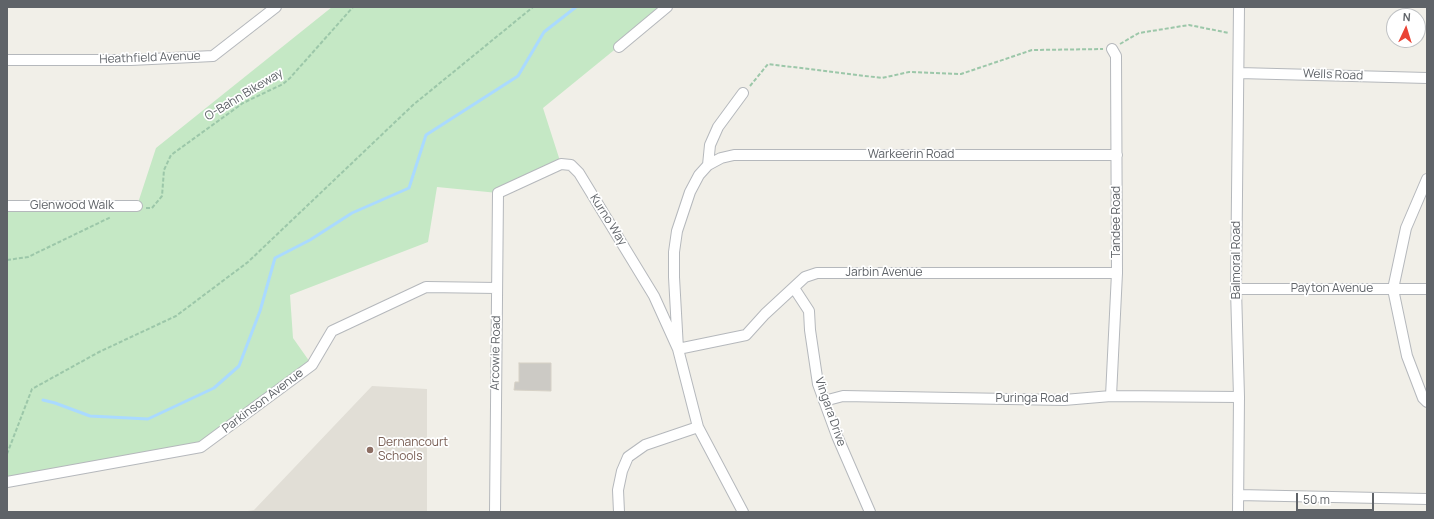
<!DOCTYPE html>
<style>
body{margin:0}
#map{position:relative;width:1434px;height:519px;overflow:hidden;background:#f1efe8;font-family:Manrope,sans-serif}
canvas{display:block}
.frame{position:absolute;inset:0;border:8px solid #5f6368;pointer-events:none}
.north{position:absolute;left:1386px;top:8px;width:40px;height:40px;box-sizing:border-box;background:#fff;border:1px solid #bfc1c3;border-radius:50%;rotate:4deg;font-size:11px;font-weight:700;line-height:16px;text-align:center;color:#5f6368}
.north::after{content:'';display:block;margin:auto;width:14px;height:18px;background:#ea4335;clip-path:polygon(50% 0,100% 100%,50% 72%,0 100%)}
.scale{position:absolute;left:1296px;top:493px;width:78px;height:18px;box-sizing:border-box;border:2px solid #5f6368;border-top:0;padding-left:5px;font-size:12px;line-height:14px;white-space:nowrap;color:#5f6368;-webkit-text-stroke:3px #fff;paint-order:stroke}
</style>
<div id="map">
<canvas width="1434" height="519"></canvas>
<div class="frame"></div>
<div class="north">N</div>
<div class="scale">50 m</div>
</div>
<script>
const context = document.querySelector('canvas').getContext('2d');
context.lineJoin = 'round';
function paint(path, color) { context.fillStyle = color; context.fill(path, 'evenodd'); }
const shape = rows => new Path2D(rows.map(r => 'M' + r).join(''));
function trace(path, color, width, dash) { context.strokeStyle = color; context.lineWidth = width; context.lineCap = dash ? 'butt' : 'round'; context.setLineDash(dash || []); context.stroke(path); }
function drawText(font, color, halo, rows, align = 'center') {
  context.font = font + ' Manrope,sans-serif'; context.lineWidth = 3.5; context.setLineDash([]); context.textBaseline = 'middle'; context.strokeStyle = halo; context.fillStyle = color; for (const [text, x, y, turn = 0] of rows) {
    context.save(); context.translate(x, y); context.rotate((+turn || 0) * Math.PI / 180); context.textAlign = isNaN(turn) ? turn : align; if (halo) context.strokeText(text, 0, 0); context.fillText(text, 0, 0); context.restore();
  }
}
const education = shape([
 [372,386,427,389,427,512,241,512,254,510]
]);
const green = shape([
 [332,7,667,7,543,108,561,164,498,193,437,187,428,242,290,295,293,338,312,365,201,447,7,482,7,206,137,206,156,148]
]);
const stream = shape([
 [43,400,55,403,90,416,148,419,214,388,239,366,260,311,275,258,310,240,352,213,409,188,426,135,518,76,544,32,576,7]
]);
const building = shape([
 [519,363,551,363,551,391,514,390,515,382,519,382,519,363]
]);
const path = shape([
 [1120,44,1139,33,1189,25,1229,33],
 [750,86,768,64,882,78,909,72,961,74,1032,50,1103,49],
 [146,208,152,208,162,196,164,170,171,155,243,103,283,84,290,78,353,7],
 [7,260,28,257,111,217],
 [7,454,32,389,99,352,176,316,248,262,413,105,533,7]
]);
const street = shape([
 [619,47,667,7],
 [7,60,131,60,213,56,276,7],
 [1239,73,1427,78],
 [743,93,718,127,710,145,708,165,699,175,690,192,677,231,674,252,674,277,678,349,698,427,743,512],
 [708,165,721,158,734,155,1117,155],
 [1427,179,1406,228,1393,289,1407,356,1423,398,1427,402],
 [7,206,137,206],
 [794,288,809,311,810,330,818,384,837,436,870,512],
 [1236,289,1427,289],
 [678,349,746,335,765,314,805,277,817,273,1117,273],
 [1111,396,1117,273,1116,56,1112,49],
 [824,401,843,396,1064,400,1111,396,1239,397],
 [7,482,201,447,312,365,332,331,426,287,497,288],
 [1238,495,1427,499],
 [495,512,498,193,561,164,571,165,579,173,654,296,678,349],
 [619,512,618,490,622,471,628,457,645,445,698,427],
 [1238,512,1239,397,1236,289,1239,7]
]);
const markers = [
 [370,450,4,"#8d6e63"]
];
const streetNames = [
 ["Heathfield Avenue",150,58,-2],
 ["Wells Road",1333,75,2],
 ["O-Bahn Bikeway",244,95,-31],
 ["Warkeerin Road",911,155],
 ["Glenwood Walk",72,206],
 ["Kurno Way",608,220,58],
 ["Tandee Road",1117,222,-90],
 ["Balmoral Road",1237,260,-90],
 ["Jarbin Avenue",884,273],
 ["Payton Avenue",1332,289],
 ["Arcowie Road",496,353,-89],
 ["Puringa Road",1032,399],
 ["Parkinson Avenue",263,401,-37],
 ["Vingara Drive",830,412,71]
];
const educationNames = [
 ["Dernancourt",378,443],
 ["Schools",378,457]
];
paint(education, '#e1ded6');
paint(green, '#c5e8c5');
trace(stream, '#aadaff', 3);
paint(building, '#cccac5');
trace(building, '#d6d1c6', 1);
trace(street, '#b5b8bc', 12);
trace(path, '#9cc7a9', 2, [4, 2]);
trace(street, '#fff', 10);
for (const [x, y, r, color] of markers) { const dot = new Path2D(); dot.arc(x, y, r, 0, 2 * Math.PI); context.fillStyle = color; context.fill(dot); trace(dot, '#fff', 1.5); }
drawText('12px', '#5f6368', '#fff', streetNames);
drawText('12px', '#785e54', '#fff', educationNames, 'left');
</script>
